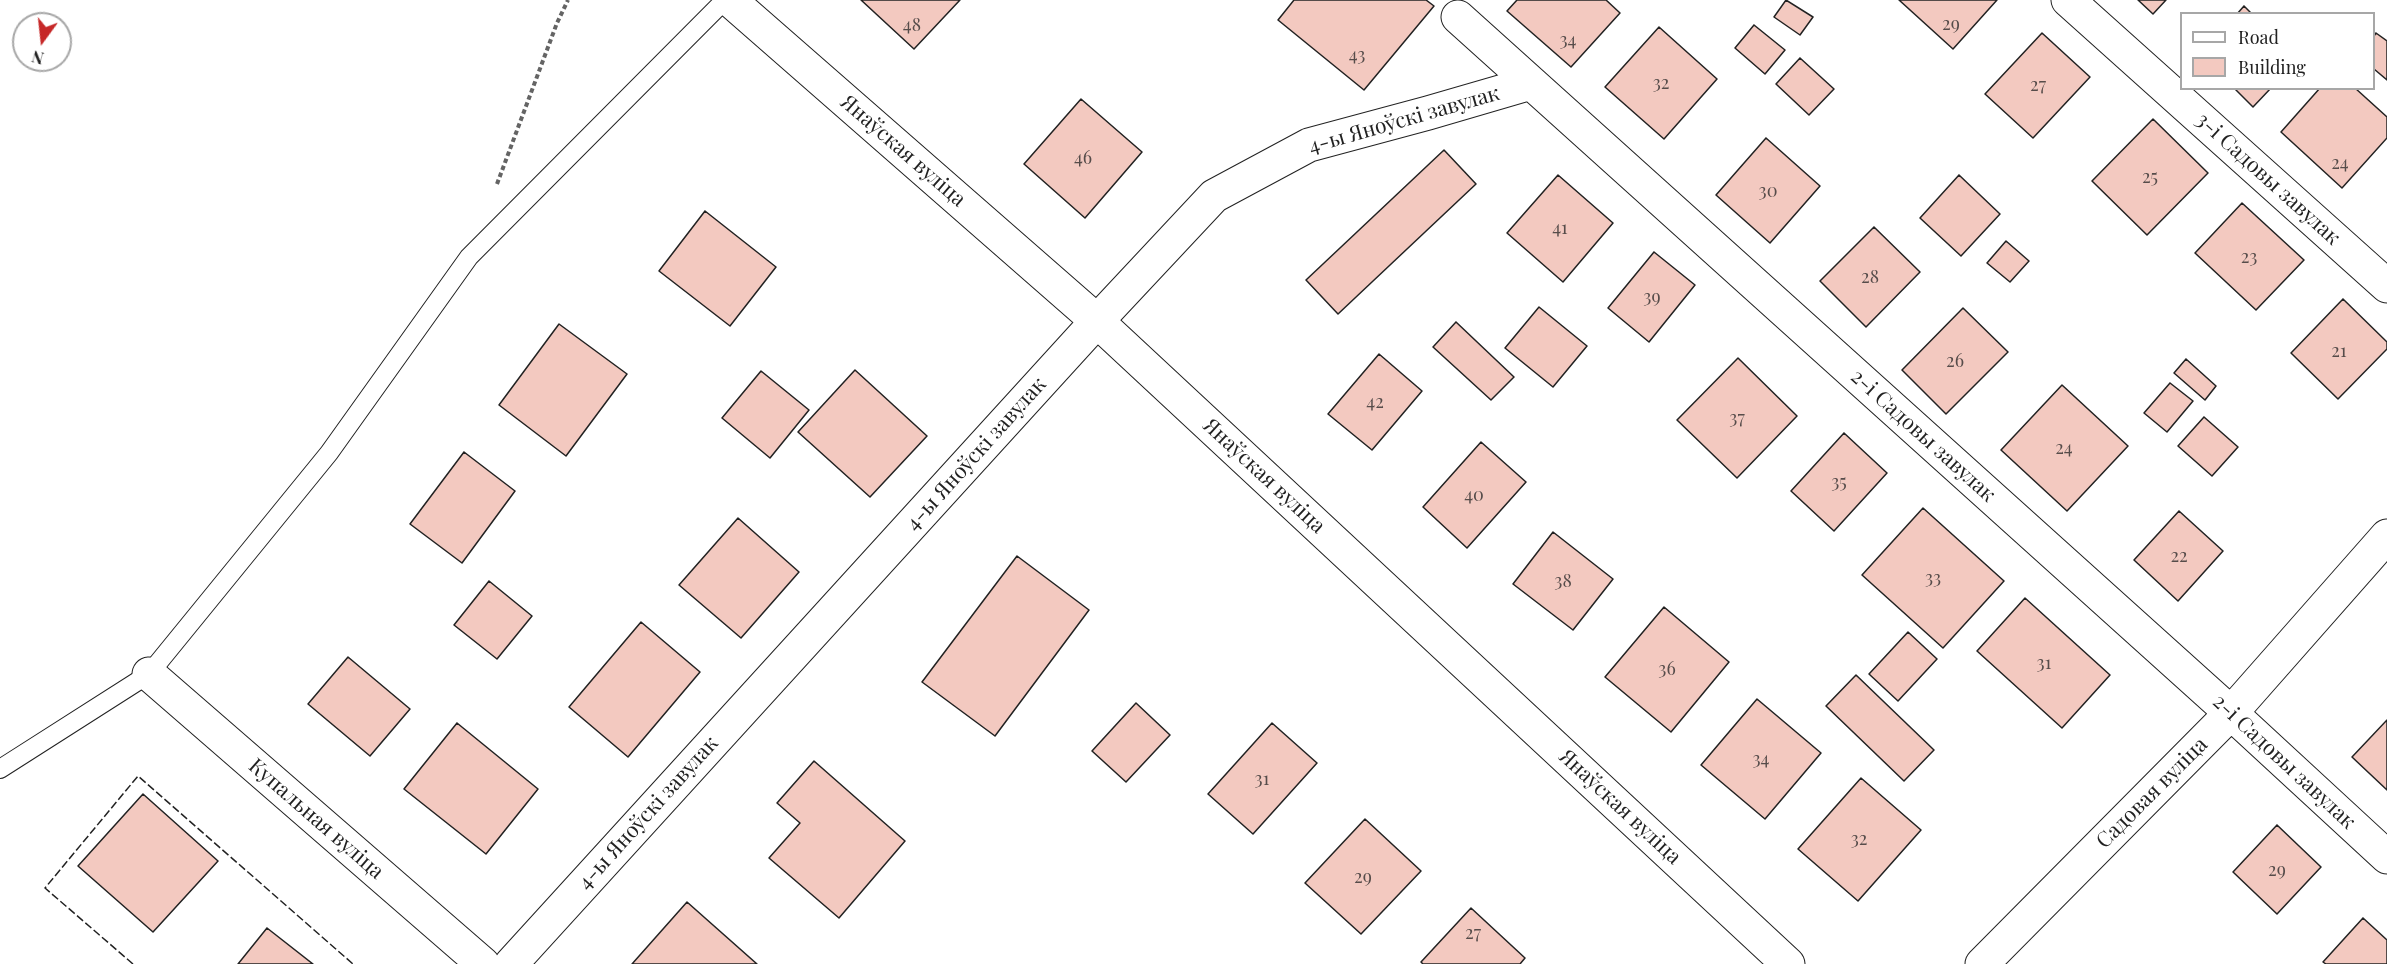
<!DOCTYPE html>
<meta charset="utf-8">
<style>
body{margin:0}
#map{position:relative;width:2387px;height:964px;overflow:hidden;background:#fff;font-family:"Playfair Display",serif}
canvas{display:block}
.legend{position:absolute;left:2180px;top:12px;width:195px;height:78px;box-sizing:border-box;background:#fff;border:2px solid #a7a7a7;margin:0;padding:8px 10px;list-style:none;font-size:18px;color:#222}
.legend li{display:flex;align-items:center;gap:12px;height:30px}
.legend b{width:30px;border:2px solid #a7a7a7}
.north{position:absolute;left:12px;top:12px;width:60px;height:60px;box-sizing:border-box;background:#fff;border:2px solid #a7a7a7;border-radius:50%;rotate:195deg;font-size:16px;font-weight:700;line-height:24px;text-align:center;color:#222}
.north::after{content:'';display:block;margin:auto;width:21px;height:27px;background:#c62828;clip-path:polygon(50% 0,100% 100%,50% 72%,0 100%)}
</style>
<div id="map">
<canvas width="2387" height="964"></canvas>
<ul class="legend">
<li><b style="height:8px;background:#fff"></b>Road</li>
<li><b style="height:16px;background:#f3c9c0"></b>Building</li>
</ul>
<div class="north">N</div>
</div>
<script>
const context = document.querySelector('canvas').getContext('2d');
context.lineJoin = 'round';
function paint(path, color) { context.fillStyle = color; context.fill(path, 'evenodd'); }
const shape = rows => new Path2D(rows.map(r => 'M' + r).join(''));
function trace(path, color, width, dash) { context.strokeStyle = color; context.lineWidth = width; context.lineCap = dash ? 'butt' : 'round'; context.setLineDash(dash || []); context.stroke(path); }
function drawText(font, color, halo, rows, align = 'center') {
  context.font = font + ' "Playfair Display",serif'; context.lineWidth = 4.5; context.setLineDash([]); context.textBaseline = 'middle'; context.strokeStyle = halo; context.fillStyle = color; for (const [text, x, y, turn = 0] of rows) {
    context.save(); context.translate(x, y); context.rotate((+turn || 0) * Math.PI / 180); context.textAlign = isNaN(turn) ? turn : align; if (halo) context.strokeText(text, 0, 0); context.fillText(text, 0, 0); context.restore();
  }
}
const building = shape([
 [861,0,960,0,914,49,861,0],
 [1294,0,1426,0,1434,6,1364,90,1278,20,1294,0],
 [1517,0,1606,0,1620,13,1571,67,1507,11,1517,0],
 [1786,0,1813,17,1800,35,1774,17,1786,0],
 [1899,0,1997,0,1953,49,1899,0],
 [2138,0,2166,0,2153,14,2138,0],
 [2244,6,2252,14,2237,14,2244,6],
 [1754,25,1785,50,1765,74,1735,48,1754,25],
 [1659,27,1717,79,1664,139,1605,87,1659,27],
 [2042,33,2090,77,2033,138,1985,94,2042,33],
 [2376,33,2387,41,2387,80,2374,69,2374,36,2376,33],
 [1800,58,1834,89,1809,115,1776,84,1800,58],
 [2234,88,2271,88,2253,107,2234,88],
 [2320,88,2355,88,2387,117,2387,138,2342,188,2281,132,2320,88],
 [1081,99,1142,152,1085,218,1024,164,1081,99],
 [2153,119,2208,173,2147,235,2092,181,2153,119],
 [1766,138,1820,186,1770,243,1716,195,1766,138],
 [1444,150,1476,184,1338,314,1306,280,1444,150],
 [1558,175,1613,223,1563,282,1507,233,1558,175],
 [1959,175,2000,214,1961,256,1920,218,1959,175],
 [2242,203,2304,260,2256,310,2195,253,2242,203],
 [705,211,776,267,730,326,659,271,705,211],
 [1874,227,1920,272,1866,327,1820,281,1874,227],
 [2006,241,2029,261,2010,282,1987,263,2006,241],
 [1654,252,1695,285,1649,342,1608,308,1654,252],
 [2343,299,2387,342,2387,349,2338,399,2291,353,2343,299],
 [1539,307,1587,346,1553,387,1505,348,1539,307],
 [1963,308,2008,352,1946,414,1902,370,1963,308],
 [1456,322,1514,377,1491,400,1433,347,1456,322],
 [559,324,627,374,566,456,499,405,559,324],
 [1379,354,1422,391,1372,450,1328,414,1379,354],
 [1738,358,1797,416,1737,478,1677,420,1738,358],
 [2186,359,2216,386,2205,400,2174,373,2186,359],
 [855,370,927,436,870,497,798,432,855,370],
 [761,371,809,410,770,458,722,418,761,371],
 [2170,383,2193,401,2167,432,2144,413,2170,383],
 [2062,385,2128,446,2067,511,2001,450,2062,385],
 [2204,417,2238,447,2212,476,2178,446,2204,417],
 [1844,433,1887,473,1834,531,1791,491,1844,433],
 [1481,442,1526,482,1467,548,1423,507,1481,442],
 [464,452,515,491,462,563,410,524,464,452],
 [1923,508,2004,581,1943,648,1862,575,1923,508],
 [2179,511,2223,551,2178,601,2134,560,2179,511],
 [738,518,799,572,741,638,679,585,738,518],
 [1553,532,1613,579,1573,630,1513,584,1553,532],
 [1017,556,1089,610,995,736,922,682,1017,556],
 [489,581,532,616,497,659,454,625,489,581],
 [2025,598,2110,675,2062,728,1977,651,2025,598],
 [1664,607,1729,662,1671,732,1605,677,1664,607],
 [641,622,700,672,628,757,569,707,641,622],
 [1908,632,1937,659,1898,701,1869,674,1908,632],
 [348,657,410,709,370,756,308,704,348,657],
 [1856,675,1934,750,1904,781,1826,706,1856,675],
 [1757,699,1821,753,1765,819,1701,765,1757,699],
 [1136,703,1170,735,1126,782,1092,751,1136,703],
 [2387,720,2387,790,2352,757,2387,720],
 [457,723,538,789,486,854,404,789,457,723],
 [1272,723,1317,763,1253,834,1208,794,1272,723],
 [814,761,905,841,839,918,769,858,800,823,777,803,814,761],
 [1861,778,1921,830,1858,901,1798,849,1861,778],
 [143,794,218,861,153,932,78,866,143,794],
 [1365,819,1421,871,1361,934,1305,883,1365,819],
 [2277,825,2321,867,2277,914,2233,872,2277,825],
 [687,902,757,964,632,964,687,902],
 [1471,908,1525,958,1520,964,1423,964,1421,962,1471,908],
 [2363,918,2387,940,2387,964,2326,964,2323,962,2363,918],
 [267,928,313,964,238,964,267,928]
]);
const path = shape([
 [497,184,557,23,568,0]
]);
const lane = shape([
 [0,769,149,674,329,453,469,257,725,0]
]);
const street = shape([
 [2068,0,2387,286],
 [1458,17,2231,713,2387,857],
 [149,674,483,964],
 [511,964,1097,321,1214,196,1309,145,1428,113,1531,83],
 [1982,964,2231,713,2387,536]
]);
const secondary = shape([
 [730,0,1097,321,1788,964]
]);
const fence = shape([
 [133,964,45,888,138,776,353,964]
]);
const numberNames = [
 ["29",1951,24],
 ["48",912,25],
 ["34",1568,40],
 ["43",1357,55],
 ["32",1661,83],
 ["27",2038,85],
 ["46",1083,158],
 ["24",2340,163],
 ["25",2150,177],
 ["30",1768,191],
 ["41",1560,228],
 ["23",2249,257],
 ["28",1870,277],
 ["39",1652,297],
 ["21",2339,351],
 ["26",1955,361],
 ["42",1375,402],
 ["37",1737,418],
 ["24",2064,448],
 ["35",1839,482],
 ["40",1474,495],
 ["22",2179,556],
 ["33",1933,578],
 ["38",1563,581],
 ["31",2044,663],
 ["36",1667,669],
 ["34",1761,759],
 ["31",1262,779],
 ["32",1859,839],
 ["29",2277,870],
 ["29",1363,877],
 ["27",1473,933]
];
const streetNames = [
 ["4-ы Яноўскі завулак",1404,120,-16],
 ["Янаўская вуліца",903,151,41],
 ["3-і Садовы завулак",2268,179,42],
 ["2-і Садовы завулак",1923,436,42],
 ["4-ы Яноўскі завулак",976,454,-48],
 ["Янаўская вуліца",1264,476,43],
 ["2-і Садовы завулак",2284,762,43],
 ["Садовая вуліца",2152,793,-45],
 ["Янаўская вуліца",1620,807,43],
 ["4-ы Яноўскі завулак",648,813,-48],
 ["Купальная вуліца",316,819,41]
];
paint(building, '#f3c9c0');
trace(building, '#222', 1.5);
trace(lane, '#222', 20);
trace(street, '#222', 35);
trace(secondary, '#222', 35);
trace(path, '#646464', 4, [4.5, 3]);
trace(lane, '#fff', 18);
trace(street, '#fff', 33);
trace(secondary, '#fff', 33);
trace(fence, '#222', 1.5, [8, 3]);
drawText('18px', '#564c4a', null, numberNames);
drawText('21px', '#222', '#fff', streetNames);
</script>
